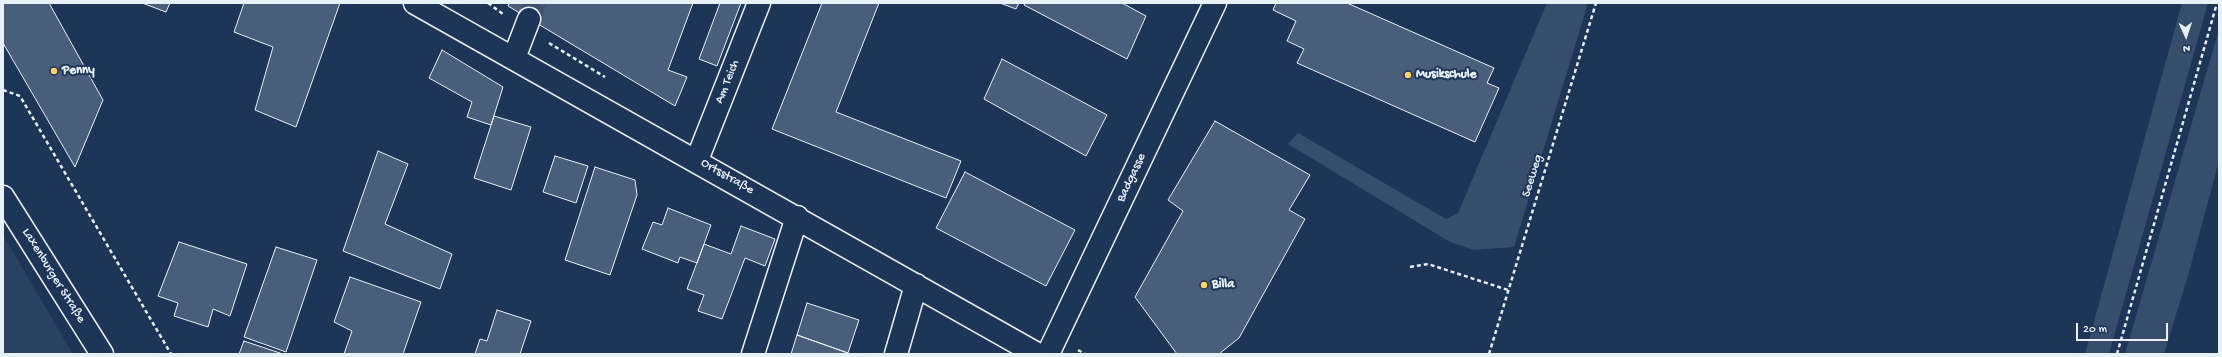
<!DOCTYPE html>
<meta charset="utf-8">
<style>
body{margin:0}
#map{position:relative;width:2222px;height:357px;overflow:hidden;background:#1d3557;font-family:"Gochi Hand",sans-serif}
canvas{display:block}
.frame{position:absolute;inset:0;border:4px solid #e8f1f8;pointer-events:none}
.north{position:absolute;left:2166px;top:16px;width:40px;height:40px;-webkit-text-stroke:3px #1d3557;paint-order:stroke;rotate:177deg;font-size:11px;font-weight:700;line-height:16px;text-align:center;color:#e8f1f8}
.north::after{content:'';display:block;margin:auto;width:14px;height:18px;background:#e8f1f8;clip-path:polygon(50% 0,100% 100%,50% 72%,0 100%)}
.scale{position:absolute;left:2076px;top:323px;width:92px;height:18px;box-sizing:border-box;border:2px solid #e8f1f8;border-top:0;padding-left:5px;font-size:12px;line-height:14px;white-space:nowrap;color:#e8f1f8;-webkit-text-stroke:3px #1d3557;paint-order:stroke}
</style>
<div id="map">
<canvas width="2222" height="357"></canvas>
<div class="frame"></div>
<div class="north">N</div>
<div class="scale">20 m</div>
</div>
<script>
const context = document.querySelector('canvas').getContext('2d');
context.lineJoin = 'round';
function paint(path, color) { context.fillStyle = color; context.fill(path, 'evenodd'); }
const shape = rows => new Path2D(rows.map(r => 'M' + r).join(''));
function trace(path, color, width, dash) { context.strokeStyle = color; context.lineWidth = width; context.lineCap = dash ? 'butt' : 'round'; context.setLineDash(dash || []); context.stroke(path); }
function drawText(font, color, halo, rows, align = 'center') {
  context.font = font + ' "Gochi Hand",sans-serif'; context.lineWidth = 4; context.setLineDash([]); context.textBaseline = 'middle'; context.strokeStyle = halo; context.fillStyle = color; for (const [text, x, y, turn = 0] of rows) {
    context.save(); context.translate(x, y); context.rotate((+turn || 0) * Math.PI / 180); context.textAlign = isNaN(turn) ? turn : align; if (halo) context.strokeText(text, 0, 0); context.fillText(text, 0, 0); context.restore();
  }
}
const built = shape([
 [3,235,73,354,3,354]
]);
const green = shape([
 [1547,3,1588,3,1514,247,1474,250,1450,242,1288,144,1298,133,1446,219,1458,213],
 [2182,3,2208,3,2109,354,2085,354],
 [2219,29,2219,161,2189,272,2164,354,2125,354]
]);
const building = shape([
 [3,3,49,3,103,100,75,167,3,43,3,3],
 [142,3,170,3,166,12,142,3],
 [244,3,340,3,296,127,255,110,273,47,234,32,244,3],
 [509,3,693,3,668,70,687,77,675,106,508,6,509,3],
 [720,3,741,3,717,66,699,59,720,3],
 [822,3,879,3,836,112,961,161,946,198,772,129,822,3],
 [1000,3,1019,3,1016,9,1000,3],
 [1025,3,1122,3,1146,16,1127,59,1024,5,1025,3],
 [1276,3,1347,3,1494,68,1487,83,1499,88,1475,142,1297,63,1304,49,1287,41,1296,21,1273,10,1276,3],
 [442,50,503,87,491,125,467,117,472,102,429,78,442,50],
 [1002,59,1107,115,1086,156,984,99,1002,59],
 [494,116,531,127,511,190,474,178,494,116],
 [1215,121,1310,175,1289,210,1305,219,1239,338,1219,354,1177,354,1135,297,1183,211,1168,200,1215,121],
 [378,151,408,164,385,224,452,254,440,289,343,251,378,151],
 [555,156,588,166,576,203,543,192,555,156],
 [595,167,635,180,637,195,610,275,565,260,595,167],
 [965,172,1075,230,1046,286,936,228,965,172],
 [668,208,711,225,697,263,680,257,678,263,642,249,653,222,662,225,668,208],
 [741,226,775,239,765,266,745,258,722,319,698,311,704,295,687,289,704,244,731,254,741,226],
 [179,242,247,264,230,316,213,309,208,327,174,316,178,303,158,296,179,242],
 [276,247,317,260,286,352,244,337,276,247],
 [350,277,421,302,403,354,344,354,352,331,334,322,350,277],
 [807,303,859,320,848,353,797,335,807,303],
 [497,310,531,321,520,354,475,354,480,339,487,341,497,310],
 [797,335,848,353,848,354,791,354,797,335],
 [244,341,283,354,239,354,244,341]
]);
const minorTunnel = shape([
 [529,19,535,3]
]);
const path = shape([
 [488,3,503,14],
 [549,43,605,77],
 [3,90,20,96,171,354],
 [1410,267,1428,264,1508,290],
 [1078,350,1085,354],
 [1489,354,1596,3],
 [2117,354,2217,3]
]);
const minor = shape([
 [415,3,1037,354],
 [514,58,529,19],
 [697,160,759,3],
 [753,354,797,217],
 [896,354,916,285],
 [1048,354,1215,3]
]);
const major = shape([
 [3,197,102,354]
]);
const markers = [
 [54,71,4,"#ffd166"],
 [1408,75,4,"#ffd166"],
 [1204,285,4,"#ffd166"]
];
const poiNames = [
 ["Penny",62,71],
 ["Musikschule",1416,75],
 ["Billa",1212,285]
];
const streetNames = [
 ["Am Teich",728,82,-68],
 ["Seeweg",1533,176,-73],
 ["Ortsstraße",727,177,30],
 ["Badgasse",1132,178,-65],
 ["Laxenburger Straße",53,276,58]
];
paint(built, '#2a4162');
paint(green, '#374d6c');
paint(building, '#495e7a');
trace(building, '#e8f1f8', 1);
trace(minorTunnel, '#3b516f', 22, [22, 11]);
trace(minor, '#e8f1f8', 25);
trace(major, '#e8f1f8', 25);
trace(path, '#e8f1f8', 2.5, [4, 3]);
trace(minor, '#1d3557', 22);
trace(major, '#1d3557', 22);
for (const [x, y, r, color] of markers) { const dot = new Path2D(); dot.arc(x, y, r, 0, 2 * Math.PI); context.fillStyle = color; context.fill(dot); trace(dot, '#1d3557', 1.5); }
drawText('bold 13px', '#e8f1f8', '#1d3557', poiNames, 'left');
drawText('13px', '#e8f1f8', '#1d3557', streetNames);
</script>
